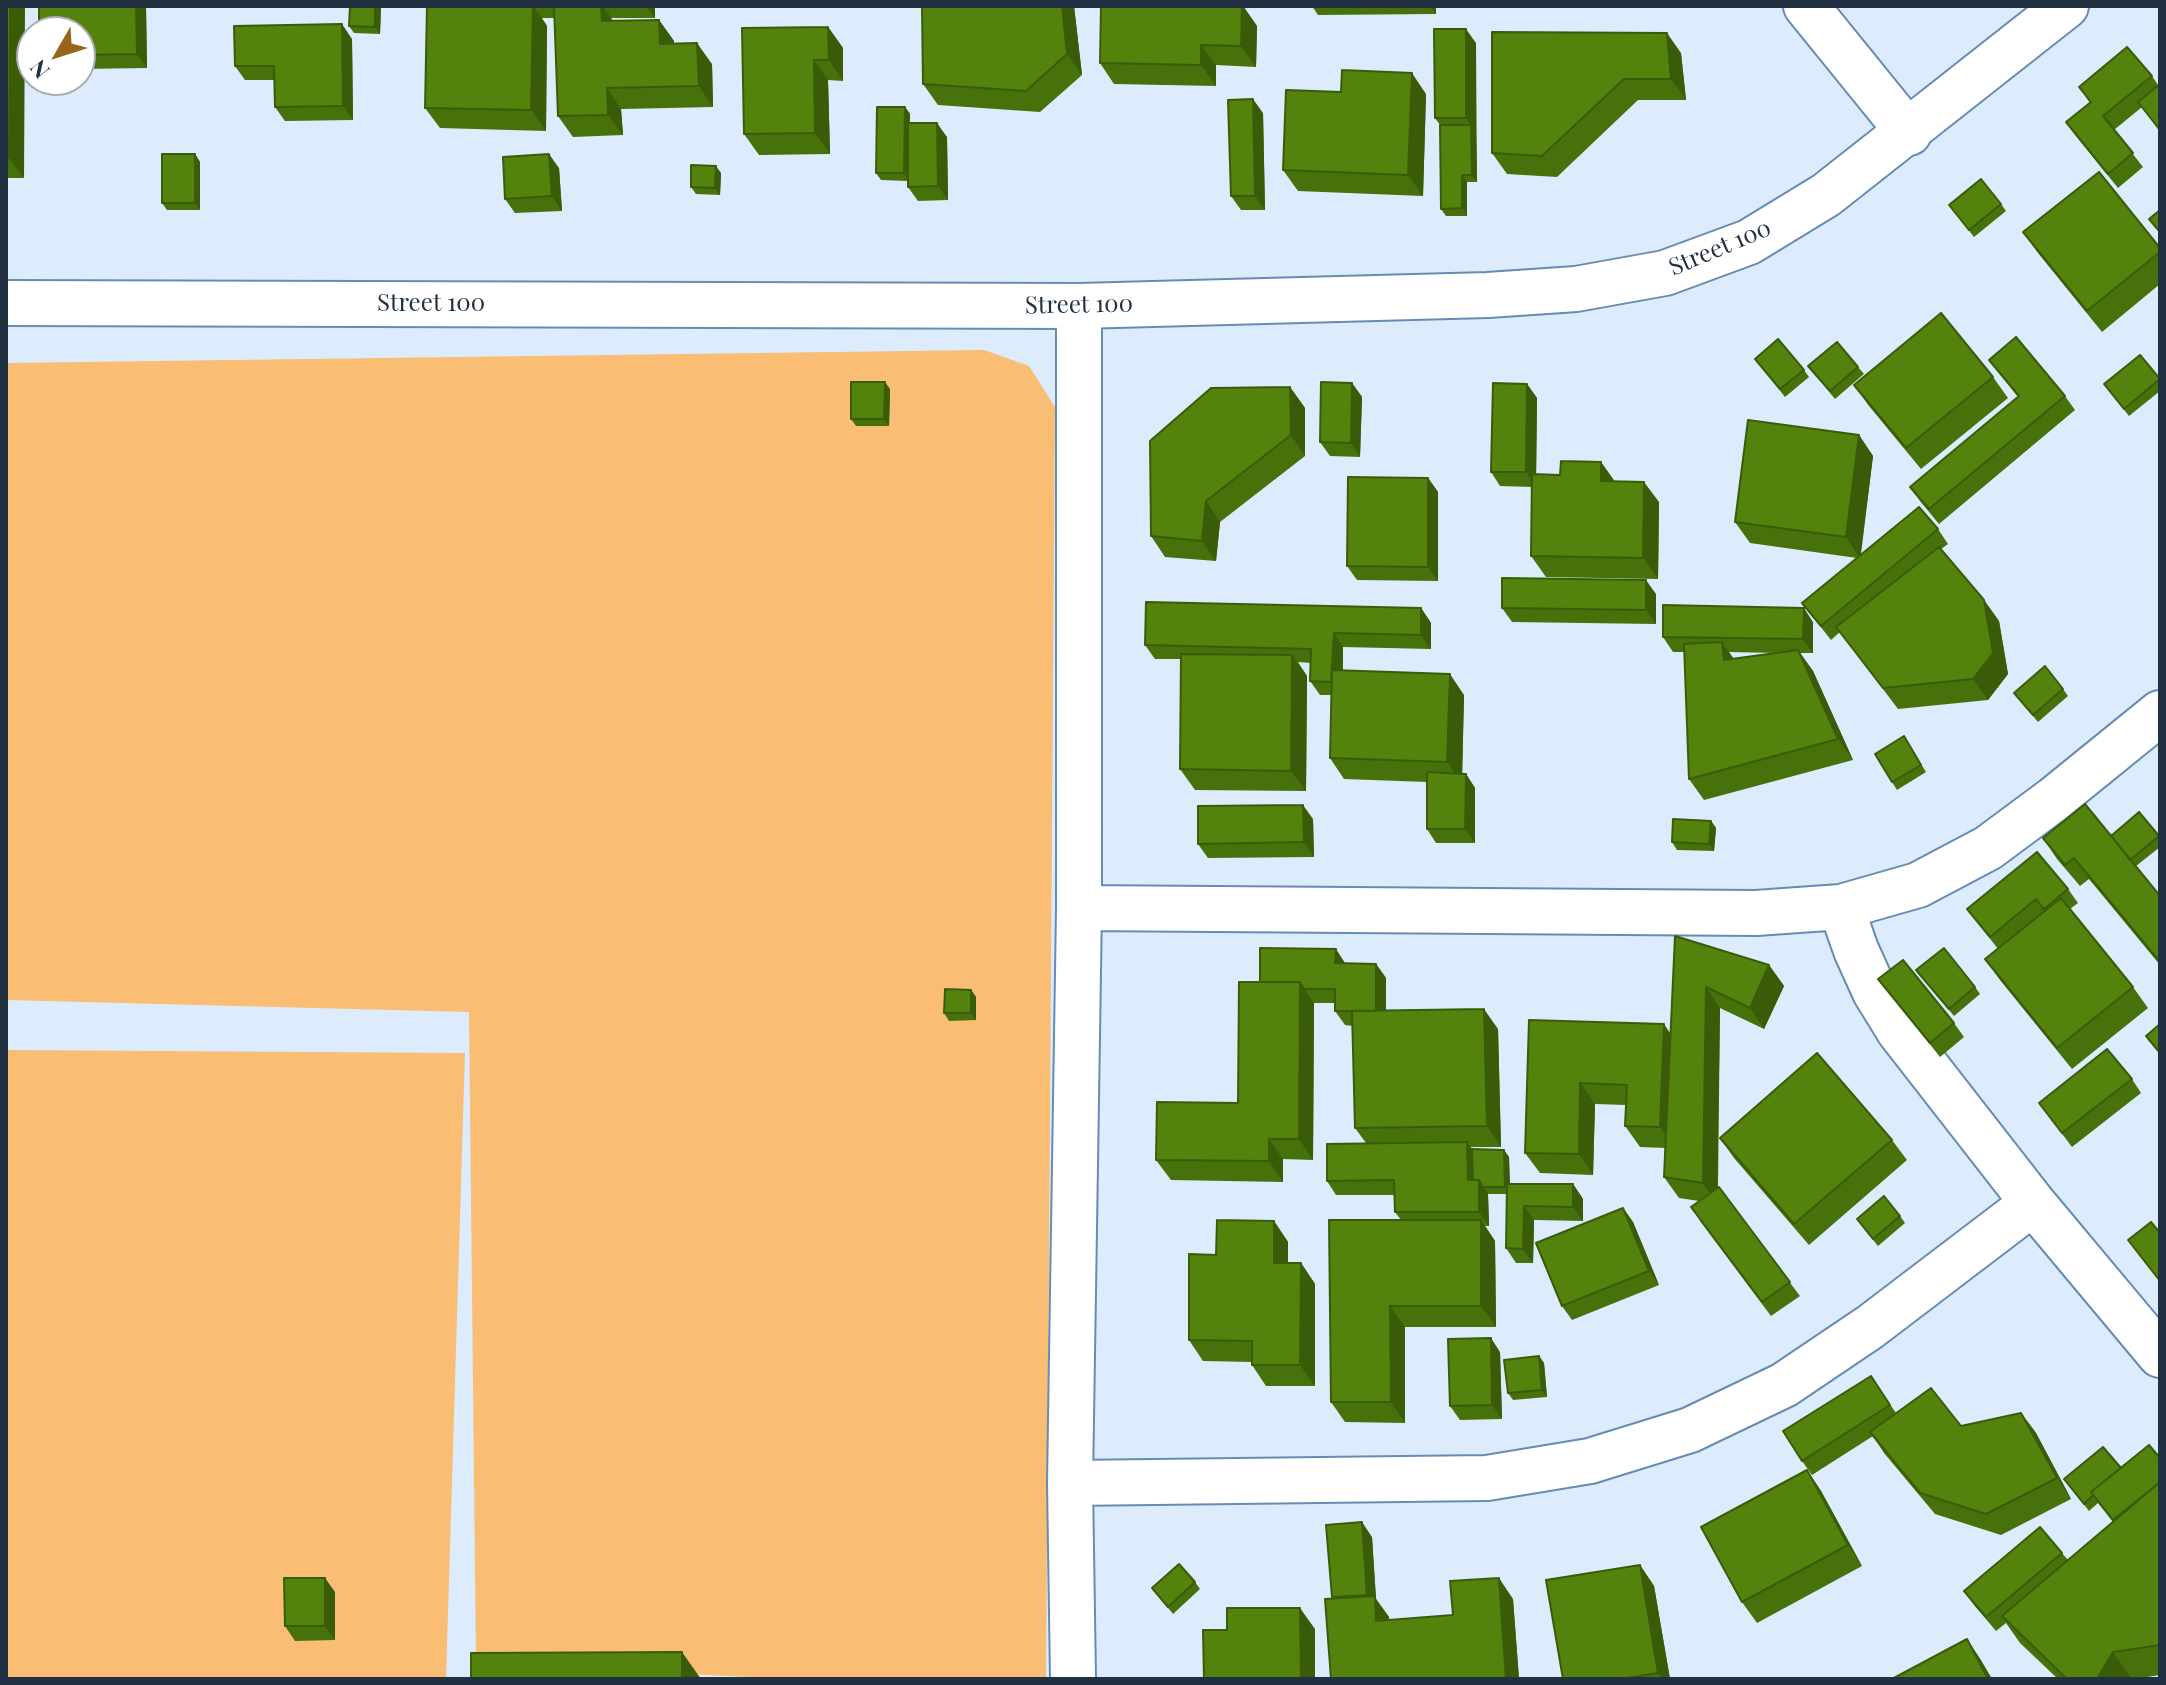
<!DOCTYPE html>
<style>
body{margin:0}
#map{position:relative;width:2166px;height:1685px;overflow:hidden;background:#dcecfd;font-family:"Playfair Display",serif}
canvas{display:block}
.frame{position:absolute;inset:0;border:8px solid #213141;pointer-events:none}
.north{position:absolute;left:16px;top:16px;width:80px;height:80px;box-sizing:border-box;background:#fff;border:2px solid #a6adb3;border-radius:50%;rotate:231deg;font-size:22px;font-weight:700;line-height:32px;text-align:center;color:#213141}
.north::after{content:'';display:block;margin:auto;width:28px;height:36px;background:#976418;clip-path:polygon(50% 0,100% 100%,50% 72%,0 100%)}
</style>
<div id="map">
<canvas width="2166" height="1685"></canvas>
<div class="frame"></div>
<div class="north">N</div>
</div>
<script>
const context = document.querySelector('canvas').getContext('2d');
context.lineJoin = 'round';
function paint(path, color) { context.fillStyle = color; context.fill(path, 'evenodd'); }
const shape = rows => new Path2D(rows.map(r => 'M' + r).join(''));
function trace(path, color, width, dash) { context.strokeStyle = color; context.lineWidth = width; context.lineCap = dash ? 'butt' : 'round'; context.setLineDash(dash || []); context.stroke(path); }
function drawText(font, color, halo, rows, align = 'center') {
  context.font = font + ' "Playfair Display",serif'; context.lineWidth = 8; context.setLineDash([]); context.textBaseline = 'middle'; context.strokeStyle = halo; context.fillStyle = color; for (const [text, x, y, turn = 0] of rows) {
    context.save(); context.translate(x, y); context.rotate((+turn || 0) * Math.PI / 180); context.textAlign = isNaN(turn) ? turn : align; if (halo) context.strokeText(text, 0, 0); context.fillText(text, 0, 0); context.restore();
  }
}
const green = shape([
 [984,350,1029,366,1055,407,1046,1679,790,1679,476,1664,469,1012,6,1000,6,363],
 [6,1050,465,1053,446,1679,6,1679]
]);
const minor = shape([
 [1806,6,1909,133],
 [6,303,1079,306,1488,295,1576,289,1665,273,1749,242,1826,195,2066,6],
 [1841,907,1856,950,1875,992,1899,1031,2033,1203,2160,1355],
 [1079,908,1756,913,1841,907,1918,885,1988,848,2054,799,2160,713],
 [1070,1483,1487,1478,1590,1461,1690,1430,1784,1385,1870,1327,2033,1203],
 [1073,1679,1070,1483,1079,908,1079,306]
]);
const wall = shape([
 [6,6,24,178,6,178],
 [146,6,147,68,80,69,80,32],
 [381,6,380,34,354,33,349,26],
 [427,6,655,6,655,18,611,18,613,21,659,20,674,41,674,44,712,64,713,107,621,109,623,135,573,137,558,116,555,18,542,18,547,26,546,131,440,128,425,108],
 [922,6,1074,6,1082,75,1040,112,938,105,923,84],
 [1243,6,1257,26,1256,67,1216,65,1216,86,1114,84,1100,63],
 [1312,6,1436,6,1436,14,1318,15],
 [828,27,843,48,843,81,828,80,830,154,759,155,744,134],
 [1492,32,1681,53,1686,100,1638,100,1557,177,1507,174,1492,153],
 [352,39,353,120,285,121,275,107,274,80,245,80,235,66],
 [1476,43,1477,182,1467,182,1467,216,1446,216,1441,209,1440,125,1435,118],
 [2152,76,2158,85,2160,84,2160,132,2142,107,2114,130,2143,167,2118,188,2076,136,2066,122,2090,103,2079,87],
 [1341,92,1426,94,1423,196,1298,191,1283,170],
 [905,107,910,114,909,123,947,137,948,200,918,201,908,187,908,181,881,180,876,173],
 [1263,113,1265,210,1241,210,1231,196],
 [195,154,200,162,200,210,167,210,162,203],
 [559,168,562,211,515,213,505,199],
 [721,173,720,195,696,194,691,187],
 [2001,204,2006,211,1974,237,1949,205],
 [2023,232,2160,248,2160,284,2102,332,2038,253],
 [1755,359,1804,370,1809,377,1785,397],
 [1989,360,2065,396,2075,410,1939,524,1920,501,1910,487,2018,397],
 [1808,366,1858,367,1864,374,1835,399],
 [1993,377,2008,398,1921,469,1869,406,1854,385],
 [2160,379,2160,391,2129,416,2104,384],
 [1352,383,1362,397,1360,457,1330,456,1320,442],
 [1527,384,1537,398,1536,474,1560,475,1601,462,1614,481,1659,502,1658,579,1546,577,1531,556,1532,487,1500,486,1491,472],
 [1290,387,1305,408,1305,456,1220,522,1216,561,1165,557,1151,536],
 [890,389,889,426,856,426,851,419],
 [1859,435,1873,456,1861,554,1938,529,1948,544,1941,549,1984,600,1999,621,2008,674,1988,700,1898,709,1840,632,1831,640,1802,603,1857,558,1750,543,1735,522],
 [1428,478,1438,492,1438,581,1357,580,1347,566],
 [1656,594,1656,624,1512,622,1502,608],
 [1421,608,1431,623,1431,649,1343,647,1343,671,1464,695,1462,773,1466,774,1475,788,1475,843,1436,843,1427,829,1427,782,1344,779,1330,758,1331,695,1320,695,1310,681,1311,663,1298,662,1307,676,1306,791,1195,790,1180,769,1181,659,1155,659,1145,645],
 [1813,622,1813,653,1800,653,1813,671,1853,760,1704,800,1689,779,1684,652,1673,652,1663,637],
 [1729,652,1779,653,1734,659],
 [2063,689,2068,696,2038,722,2014,693],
 [1904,736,1926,772,1897,790,1892,782],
 [2139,812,2160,838,2160,847,2136,866,2160,896,2160,965,2089,879,2080,886,2057,859,2043,838,2111,836],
 [1313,819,1314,857,1208,858,1198,844],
 [1711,821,1716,828,1714,851,1677,850,1672,842],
 [2068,889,2078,903,2070,909,2133,987,2148,1008,2072,1069,2000,980,1985,959,1998,949,1967,909],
 [1675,936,1769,965,1784,986,1764,1029,1720,1008,1718,1187,1800,1296,1771,1316,1700,1221,1699,1201,1679,1198,1664,1177,1666,1148,1640,1147,1625,1126,1626,1105,1595,1104,1593,1175,1540,1173,1525,1153,1529,1020,1671,1034],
 [1345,963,1376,964,1386,978,1386,1011,1498,1029,1501,1147,1471,1147,1472,1149,1504,1150,1509,1157,1510,1184,1573,1184,1583,1199,1583,1221,1534,1220,1533,1263,1516,1263,1506,1248,1507,1194,1488,1194,1489,1226,1485,1226,1495,1241,1496,1327,1405,1327,1405,1423,1345,1422,1331,1402,1401,1220,1395,1212,1395,1195,1336,1195,1327,1181,1366,1143,1355,1128,1353,1026,1345,1025,1335,1011,1335,1003,1314,1003,1313,1160,1283,1159,1283,1182,1171,1180,1156,1160,1238,1103,1260,982],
 [1916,970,1975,987,1980,994,1954,1016],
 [1878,979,1954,1023,1964,1037,1940,1057],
 [971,990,976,997,976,1020,949,1021,944,1013],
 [2132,1079,2141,1093,2072,1147,2039,1103],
 [1720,1138,1892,1140,1907,1160,1809,1245,1734,1158],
 [1623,1208,1633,1222,1659,1285,1572,1320,1562,1306],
 [1900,1216,1905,1223,1878,1246,1862,1226],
 [1274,1221,1288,1242,1288,1263,1301,1263,1315,1284,1315,1386,1266,1386,1252,1365,1252,1362,1203,1361,1189,1340,1216,1255],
 [1500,1352,1502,1419,1460,1420,1450,1406],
 [1539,1356,1544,1363,1547,1397,1513,1400,1508,1393],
 [1871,1376,1896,1413,1961,1426,2021,1413,2036,1433,2071,1499,2001,1535,1935,1514,1884,1453,1873,1436,1812,1475,1802,1461],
 [2160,1458,2160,1675,2134,1679,2058,1679,2020,1643,2006,1623,1996,1631,1974,1605,1964,1591,2062,1553,2068,1560,2113,1522,2098,1503,2089,1511,2064,1479],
 [1807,1470,1821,1491,1862,1566,1757,1623,1742,1602],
 [1372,1537,1376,1599,1389,1617,1389,1620,1453,1615,1513,1599,1519,1679,1331,1679,1333,1599,1332,1597],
 [1640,1565,1654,1586,1670,1679,1563,1679],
 [1195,1582,1200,1589,1173,1614,1152,1588],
 [335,1592,335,1640,295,1641,285,1626]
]);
const shadedWall = shape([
 [10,6,25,6,24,178,9,158],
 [136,6,146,6,147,68,137,54],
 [375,6,381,6,380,34,375,27],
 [533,6,547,26,546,131,531,110],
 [601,6,603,6,615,24,602,21],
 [646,6,655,6,655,18],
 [1062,6,1074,6,1082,75,1067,54],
 [1243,6,1257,26,1256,67,1241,46],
 [1430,6,1436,6,1436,14],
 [659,20,674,41,674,65,660,44],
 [342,24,352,39,353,120,343,106],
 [828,27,843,48,843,81,829,60],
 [1466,29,1476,43,1476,132,1466,118],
 [1667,33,1681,53,1686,100,1671,79],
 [697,43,712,64,713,107,699,86],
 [1201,45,1216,65,1216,86,1201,65],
 [814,60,828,80,830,154,815,133],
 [1412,73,1426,94,1423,196,1408,175],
 [607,88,621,109,623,135,608,115],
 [1253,99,1263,113,1265,210,1255,196],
 [905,107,910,114,909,181,904,173],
 [937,123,947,137,948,200,938,186],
 [1471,125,1476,132,1477,182,1472,175],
 [195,154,200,162,200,210,195,203],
 [549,154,559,168,562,211,552,196],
 [716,166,721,173,720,195,715,188],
 [1462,175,1467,182,1467,216,1462,208],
 [885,382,890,389,889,426,884,419],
 [1352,383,1362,397,1360,457,1351,443],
 [1527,384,1537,398,1536,487,1526,472],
 [1290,387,1305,408,1305,456,1291,435],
 [1859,435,1873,456,1860,558,1846,537],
 [1601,462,1616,483,1601,481],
 [1428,478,1438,492,1438,581,1428,567],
 [1644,482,1659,502,1658,579,1643,558],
 [1206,501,1220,522,1216,561,1202,541],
 [1646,580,1656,594,1656,624,1646,610],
 [1984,600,1999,621,2008,674,1988,700,1973,679],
 [1421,608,1431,623,1431,649,1421,635],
 [1804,608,1813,622,1813,653,1803,639],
 [1334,633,1343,647,1342,696,1332,682],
 [1722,642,1736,663,1724,660],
 [1798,650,1813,671,1853,760,1838,739],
 [1292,655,1307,676,1306,791,1291,771],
 [1450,674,1464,695,1462,783,1447,762],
 [1466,774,1475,788,1475,843,1465,829],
 [1303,805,1313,819,1314,857,1304,842],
 [1711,821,1716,828,1714,851,1709,844],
 [1336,949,1345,963,1335,963],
 [1376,964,1386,978,1386,1026,1376,1012],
 [1769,965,1784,986,1764,1029,1750,1008],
 [1300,982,1314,1003,1313,1160,1299,1139],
 [1706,987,1720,1008,1717,1204,1703,1183],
 [971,990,976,997,976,1020,971,1013],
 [1484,1009,1498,1029,1501,1147,1487,1126],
 [1664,1024,1678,1045,1675,1148,1660,1127],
 [1580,1083,1595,1104,1593,1175,1579,1154],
 [1269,1139,1283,1159,1283,1182,1269,1161],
 [1467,1142,1477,1157,1478,1187,1468,1180],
 [1504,1150,1509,1157,1510,1194,1505,1187],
 [1479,1180,1488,1194,1489,1226,1479,1212],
 [1573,1184,1583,1199,1583,1221,1573,1207],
 [1524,1206,1534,1220,1533,1263,1523,1249],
 [1623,1208,1633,1222,1659,1285,1649,1271],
 [1481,1220,1495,1241,1496,1327,1481,1306],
 [1274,1221,1288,1242,1288,1284,1274,1263],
 [1301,1263,1315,1284,1315,1386,1300,1365],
 [1390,1306,1405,1327,1405,1423,1391,1402],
 [1491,1338,1500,1352,1502,1419,1492,1405],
 [1539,1356,1544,1363,1547,1397,1542,1390],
 [2021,1413,2036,1433,2071,1499,2057,1478],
 [1807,1470,1821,1491,1862,1566,1848,1545],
 [1362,1522,1372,1537,1376,1599,1389,1617,1391,1642,1376,1621,1375,1606,1367,1595],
 [1640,1565,1654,1586,1670,1679,1662,1679,1658,1673],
 [325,1578,335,1592,335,1640,325,1626],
 [1499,1578,1513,1599,1519,1679,1506,1679],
 [1300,1608,1315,1629,1315,1679,1301,1679],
 [1967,1639,1981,1660,1992,1679,1988,1679],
 [682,1652,701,1679,682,1679],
 [2113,1652,2132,1679,2097,1679]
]);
const building = shape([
 [6,6,10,6,9,158,6,158,6,6],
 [39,6,136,6,137,54,80,55,80,32,39,32,39,6],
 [350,6,375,6,375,27,349,26,350,6],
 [427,6,533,6,531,110,425,108,427,6],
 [554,6,601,6,602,21,659,20,660,44,697,43,699,86,607,88,608,115,558,116,554,6],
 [922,6,1062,6,1067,54,1026,91,923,84,922,6],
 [1101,6,1242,6,1241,46,1201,45,1201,65,1100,63,1101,6],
 [342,24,343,106,275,107,274,66,235,66,234,26,342,24],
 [828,27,829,60,814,60,815,133,744,134,742,28,828,27],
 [1434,29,1466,29,1466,118,1435,118,1434,29],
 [1492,32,1667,33,1671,79,1624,79,1542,156,1492,153,1492,32],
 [2127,47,2152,76,2103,116,2133,153,2108,174,2066,122,2091,102,2079,87,2127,47],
 [1342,70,1412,73,1408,175,1283,170,1286,90,1341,92,1342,70],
 [2160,84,2160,130,2138,102,2160,84],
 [1253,99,1255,196,1231,196,1228,100,1253,99],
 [877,107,905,107,904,173,876,173,877,107],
 [908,123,937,123,938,186,908,187,908,123],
 [1440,125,1471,125,1472,175,1462,175,1462,208,1441,209,1440,125],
 [162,154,195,154,195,203,162,203,162,154],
 [549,154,552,196,505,199,503,157,549,154],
 [691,165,716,166,715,188,691,187,691,165],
 [2099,172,2160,248,2160,252,2087,311,2023,232,2099,172],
 [1981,179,2001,204,1969,230,1949,205,1981,179],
 [2160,210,2160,232,2149,219,2160,210],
 [1941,313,1993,377,1906,448,1854,385,1941,313],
 [2016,337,2065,396,1929,509,1910,487,2019,396,1989,360,2016,337],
 [1778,339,1804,370,1780,389,1755,359,1778,339],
 [1837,342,1858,367,1830,391,1808,366,1837,342],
 [2140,355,2160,379,2124,409,2104,384,2140,355],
 [851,382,885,382,884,419,851,419,851,382],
 [1321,382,1352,383,1351,443,1320,442,1321,382],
 [1493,383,1527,384,1526,472,1491,472,1493,383],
 [1290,387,1291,435,1206,501,1202,541,1151,536,1150,441,1211,388,1290,387],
 [1748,420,1859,435,1846,537,1735,522,1748,420],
 [1561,461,1601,462,1601,481,1644,482,1643,558,1531,556,1532,474,1560,475,1561,461],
 [1348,477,1428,478,1428,567,1347,566,1348,477],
 [1919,507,1938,529,1821,626,1802,603,1919,507],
 [1939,547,1984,600,1993,653,1973,679,1883,688,1836,627,1939,547],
 [1502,578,1646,580,1646,610,1502,608,1502,578],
 [1146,602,1421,608,1421,635,1334,633,1331,682,1310,681,1311,649,1145,645,1146,602],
 [1663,605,1804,608,1803,639,1663,637,1663,605],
 [1722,642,1724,660,1798,650,1838,739,1689,779,1684,644,1722,642],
 [1181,654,1292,655,1291,771,1180,769,1181,654],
 [2045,666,2063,689,2033,715,2014,693,2045,666],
 [1332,670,1450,674,1447,762,1330,758,1332,670],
 [1904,736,1921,765,1892,782,1875,754,1904,736],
 [1427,772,1466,774,1465,829,1427,829,1427,772],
 [2085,804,2160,896,2160,962,2074,858,2065,865,2043,838,2085,804],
 [1303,805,1304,842,1198,844,1198,806,1303,805],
 [2139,812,2159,836,2130,860,2111,836,2139,812],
 [1673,819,1711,821,1709,844,1672,842,1673,819],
 [2037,852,2068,889,2044,909,2036,899,1990,937,1967,909,2037,852],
 [2061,898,2133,987,2057,1048,1985,959,2061,898],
 [1675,936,1769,965,1750,1008,1706,987,1703,1183,1664,1177,1675,936],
 [1260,948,1336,949,1335,963,1376,964,1376,1011,1335,1011,1335,989,1304,989,1300,982,1260,982,1260,948],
 [1944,948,1975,987,1949,1009,1916,970,1944,948],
 [1903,960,1954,1023,1930,1043,1878,979,1903,960],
 [1239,982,1300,982,1299,1139,1269,1139,1269,1161,1156,1160,1157,1102,1238,1103,1239,982],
 [945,989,971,990,971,1013,944,1013,945,989],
 [1484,1009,1487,1126,1355,1128,1352,1011,1484,1009],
 [1529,1020,1664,1024,1660,1127,1625,1126,1627,1085,1580,1083,1579,1154,1525,1153,1529,1020],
 [2160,1024,2160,1053,2146,1036,2160,1024],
 [2107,1049,2132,1079,2062,1133,2039,1103,2107,1049],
 [1817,1053,1892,1140,1794,1224,1720,1138,1817,1053],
 [1467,1142,1468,1180,1479,1180,1479,1212,1395,1212,1394,1180,1327,1181,1327,1144,1467,1142],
 [1472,1149,1504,1150,1505,1187,1483,1187,1479,1180,1473,1180,1472,1149],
 [1507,1184,1573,1184,1573,1207,1524,1206,1523,1249,1506,1248,1507,1184],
 [1719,1187,1790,1282,1762,1302,1691,1207,1719,1187],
 [1884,1196,1900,1216,1873,1239,1857,1219,1884,1196],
 [1623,1208,1649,1271,1562,1306,1536,1243,1623,1208],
 [1217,1220,1274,1221,1274,1263,1301,1263,1300,1365,1252,1365,1252,1341,1189,1340,1189,1254,1216,1255,1217,1220],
 [1329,1220,1481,1220,1481,1306,1390,1306,1391,1402,1331,1402,1329,1220],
 [2151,1222,2160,1233,2160,1281,2128,1240,2151,1222],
 [1491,1338,1492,1405,1450,1406,1448,1339,1491,1338],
 [1539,1356,1542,1390,1508,1393,1504,1360,1539,1356],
 [1871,1376,1890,1405,1802,1461,1783,1431,1871,1376],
 [1931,1388,1961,1426,2021,1413,2057,1478,1986,1514,1920,1493,1870,1432,1931,1388],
 [2149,1445,2160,1458,2160,1482,2113,1520,2091,1492,2149,1445],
 [2103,1447,2121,1468,2091,1492,2093,1495,2084,1504,2064,1479,2103,1447],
 [1807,1470,1848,1545,1742,1602,1701,1527,1807,1470],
 [2160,1482,2160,1645,2113,1652,2097,1679,2067,1679,2002,1616,2160,1482],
 [1362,1522,1367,1595,1332,1597,1326,1525,1362,1522],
 [2040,1527,2062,1553,1986,1617,1964,1591,2040,1527],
 [1179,1564,1195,1582,1168,1607,1152,1588,1179,1564],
 [1640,1565,1658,1673,1621,1679,1563,1679,1546,1580,1640,1565],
 [284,1578,325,1578,325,1626,285,1626,284,1578],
 [1499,1578,1506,1679,1331,1679,1325,1599,1375,1596,1376,1621,1453,1615,1450,1581,1499,1578],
 [1227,1608,1300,1608,1301,1679,1204,1679,1203,1630,1227,1630,1227,1608],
 [1967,1639,1988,1679,1892,1679,1967,1639],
 [682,1652,682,1679,471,1679,471,1653,682,1652]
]);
const streetNames = [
 ["Street 100",1720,248,-23],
 ["Street 100",431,304],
 ["Street 100",1079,305,-1]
];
paint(green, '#f9bd73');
trace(minor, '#678cb4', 48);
trace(minor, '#fff', 44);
paint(wall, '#47710b');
paint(shadedWall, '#3a5c09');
paint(building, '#53830d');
trace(building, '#3a5c09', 2);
drawText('24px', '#213141', '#fff', streetNames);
</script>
